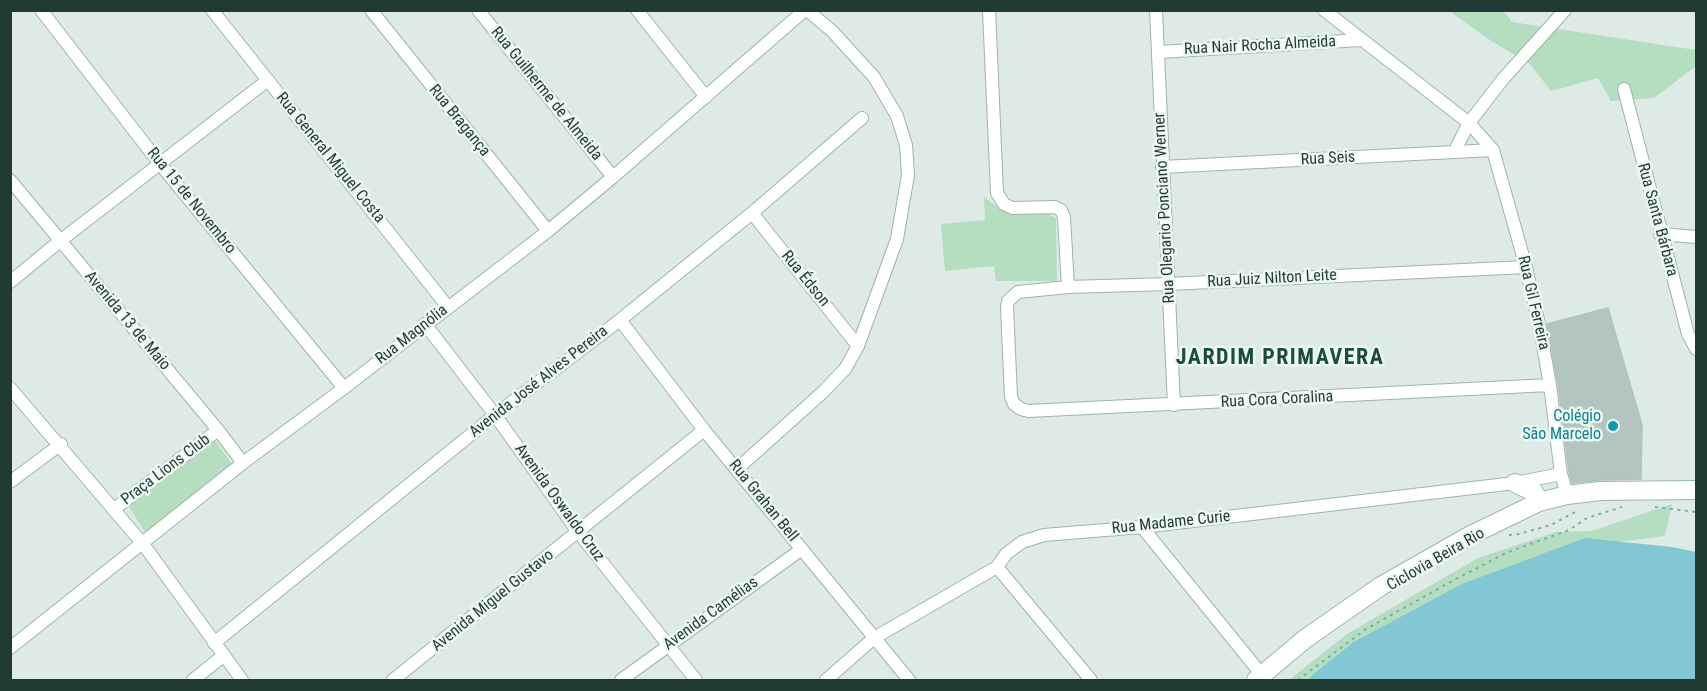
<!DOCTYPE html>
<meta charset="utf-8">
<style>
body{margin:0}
#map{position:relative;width:1707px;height:691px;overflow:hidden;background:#deeae5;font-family:"Roboto Condensed",sans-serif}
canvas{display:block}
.frame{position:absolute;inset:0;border:12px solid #1f3b33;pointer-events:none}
</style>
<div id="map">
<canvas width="1707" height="691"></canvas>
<div class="frame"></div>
</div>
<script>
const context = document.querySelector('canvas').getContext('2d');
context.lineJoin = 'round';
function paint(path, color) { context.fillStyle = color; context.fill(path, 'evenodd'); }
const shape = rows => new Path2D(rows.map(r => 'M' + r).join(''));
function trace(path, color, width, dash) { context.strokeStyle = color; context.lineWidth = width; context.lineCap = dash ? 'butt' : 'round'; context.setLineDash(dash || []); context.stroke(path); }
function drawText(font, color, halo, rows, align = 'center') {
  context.font = font + ' "Roboto Condensed",sans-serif'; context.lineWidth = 5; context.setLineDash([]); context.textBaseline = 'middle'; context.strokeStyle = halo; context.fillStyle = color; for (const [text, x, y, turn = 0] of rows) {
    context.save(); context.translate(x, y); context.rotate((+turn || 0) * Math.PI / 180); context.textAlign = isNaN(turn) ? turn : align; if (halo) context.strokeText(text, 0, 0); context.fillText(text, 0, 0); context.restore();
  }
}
const green = shape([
 [1449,11,1504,11,1512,22,1696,50,1696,66,1654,98,1611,101,1598,78,1551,91,1530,64,1493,42],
 [984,197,1002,211,1017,214,1047,213,1056,218,1057,281,996,281,994,266,945,271,941,224,985,220],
 [214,439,233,465,146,534,127,503],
 [1672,504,1665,536,1595,545,1352,643,1306,680,1289,680,1347,634,1478,558,1556,532,1592,531]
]);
const water = shape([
 [1585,538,1672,547,1696,552,1696,680,1306,680,1352,643,1462,584]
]);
const building = shape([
 [1608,308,1642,425,1641,479,1600,480,1572,483,1569,472,1558,384,1547,324,1608,308]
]);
const path = shape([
 [1655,507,1696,512],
 [1509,535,1519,534,1551,525,1579,510],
 [1298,680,1366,629,1454,580,1508,552,1569,530,1587,518,1622,507]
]);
const street = shape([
 [41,10,160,164,344,388],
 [212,10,448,307],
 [371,10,548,231],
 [478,10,613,177],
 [637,10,706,97],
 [989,10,997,193,1004,204,1012,208,1055,207,1061,210,1064,217,1068,287],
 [1156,10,1174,405],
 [1324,10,1469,123,1454,152],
 [1565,10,1503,79,1469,123,1493,150,1526,267,1540,329,1550,385,1561,474,1567,495],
 [1159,52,1361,40],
 [1624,89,1688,334,1696,349],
 [1162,167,1493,150],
 [10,180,218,430,243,463],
 [752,213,858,346],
 [1660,234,1696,237],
 [1526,267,1169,284,1068,287,1018,292,1008,301,1007,307,1011,397,1014,404,1021,409,1028,411,1550,385],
 [10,282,60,241,268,80],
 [620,320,704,430,909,680],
 [425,324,495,415,578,532,696,680],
 [10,388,143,544,242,680],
 [737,469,823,392,845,369,858,346,897,239,908,175,906,145,897,116,874,77,832,31,807,10],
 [10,482,61,444],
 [114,509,218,430],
 [1142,527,1262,675],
 [997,567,1091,680],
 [214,643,495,415,620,320,752,213,862,118],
 [10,648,243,463,344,388,548,231,613,177,805,10],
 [193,680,223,656],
 [393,680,704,430],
 [621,680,802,549],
 [826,680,874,638,997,567,1006,554,1022,542,1044,535,1142,527,1515,483,1561,474]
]);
const secondary = shape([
 [1515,483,1534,492,1539,502],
 [1256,680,1305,639,1381,586,1469,536,1539,502,1567,495,1600,491,1696,490]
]);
const markers = [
 [1613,426,6,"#0f9aa8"]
];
const streetNames = [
 ["Rua Nair Rocha Almeida",1260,46,-3],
 ["Rua Guilherme de Almeida",546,94,51],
 ["Rua Bragança",459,121,51],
 ["Rua General Miguel Costa",330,158,51],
 ["Rua Seis",1328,159,-3],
 ["Rua 15 de Novembro",191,201,51],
 ["Rua Olegario Ponciano Werner",1165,208,-93],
 ["Rua Santa Bárbara",1657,220,75],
 ["Rua Édson",805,279,51],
 ["Rua Juiz Nilton Leite",1272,279,-3],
 ["Rua Gil Ferreira",1533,303,77],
 ["Avenida 13 de Maio",127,321,50],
 ["Rua Magnólia",412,335,-38],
 ["Avenida José Alves Pereira",539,382,-38],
 ["Rua Cora Coralina",1277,400,-3],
 ["Praça Lions Club",166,470,-37],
 ["Rua Grahan Bell",763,501,51],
 ["Avenida Oswaldo Cruz",559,503,54],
 ["Rua Madame Curie",1171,523,-6],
 ["Ciclovia Beira Rio",1436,560,-30],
 ["Avenida Miguel Gustavo",493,601,-39],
 ["Avenida Camélias",711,614,-36]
];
const cultureNames = [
 ["Colégio",1601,417],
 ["São Marcelo",1601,435]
];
const districtNames = [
 ["JARDIM PRIMAVERA",1280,358]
];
paint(green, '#b5ddc0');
paint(water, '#82c7d3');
paint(building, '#b3c5be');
trace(building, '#b0c4bc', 1.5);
trace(street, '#a1b2ac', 14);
trace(secondary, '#9db7ad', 20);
trace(path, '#7db09f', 2, [3, 4.5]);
trace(street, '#fff', 12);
trace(secondary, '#fff', 18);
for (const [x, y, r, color] of markers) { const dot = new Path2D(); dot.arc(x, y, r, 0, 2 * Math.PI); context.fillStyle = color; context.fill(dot); trace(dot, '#eef7f3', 2); }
drawText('16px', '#1f3b33', '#eef7f3', streetNames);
drawText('16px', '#0d838f', '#eef7f3', cultureNames, 'right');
context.letterSpacing = '1.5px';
drawText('bold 22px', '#1a4d40', '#eef7f3', districtNames);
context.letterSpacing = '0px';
</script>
